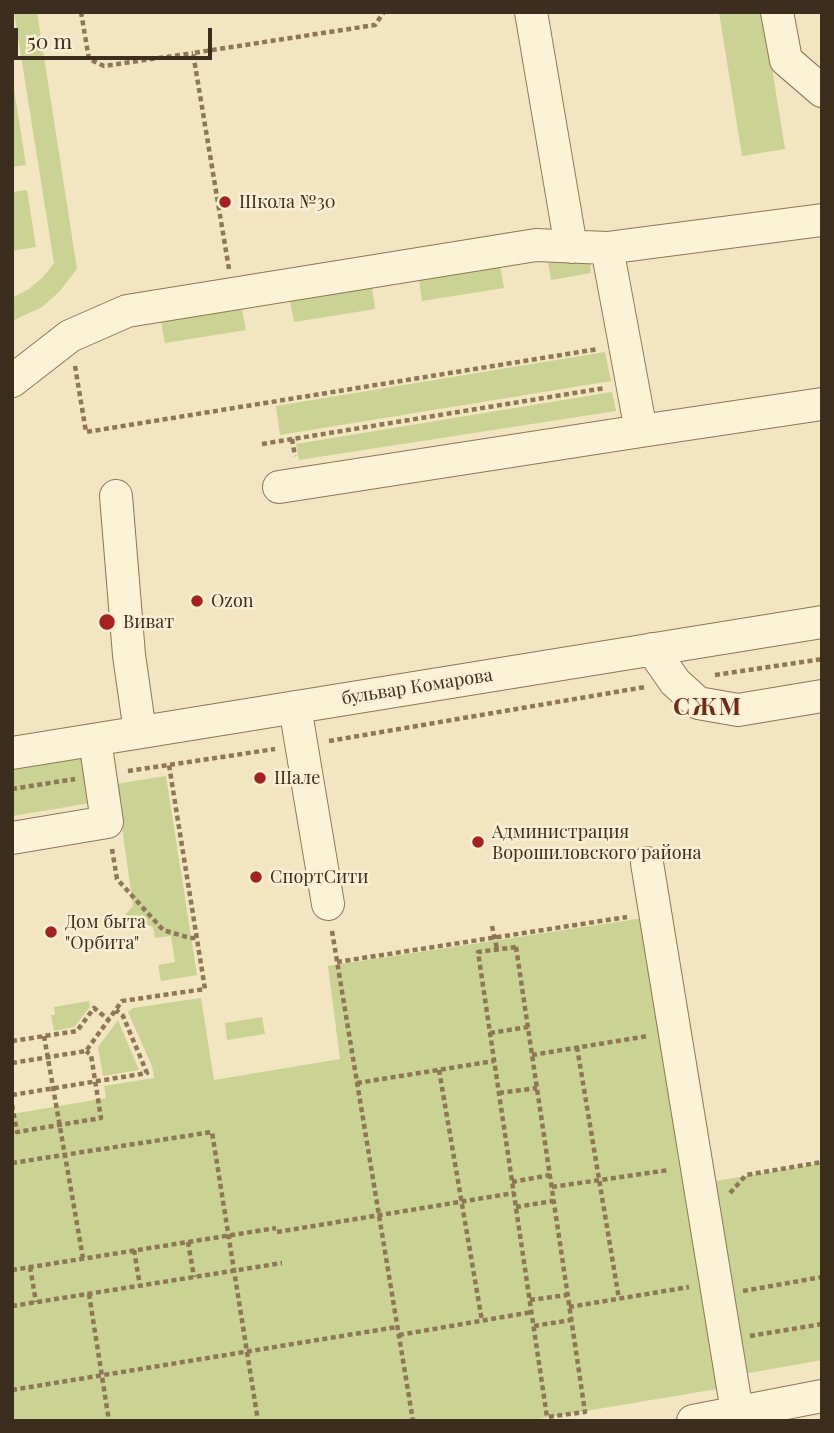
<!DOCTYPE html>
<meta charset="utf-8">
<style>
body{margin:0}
#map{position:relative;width:834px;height:1433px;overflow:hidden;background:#f3e5c2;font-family:"Playfair Display",serif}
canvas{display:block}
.frame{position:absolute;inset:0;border:14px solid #3d2d1d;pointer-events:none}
.scale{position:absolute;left:14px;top:28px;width:198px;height:32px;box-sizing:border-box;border:4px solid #3d2d1d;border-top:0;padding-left:9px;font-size:21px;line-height:24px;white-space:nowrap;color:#3d2d1d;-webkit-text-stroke:5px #f9efd3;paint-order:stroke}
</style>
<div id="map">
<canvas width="834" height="1433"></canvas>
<div class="frame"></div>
<div class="scale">50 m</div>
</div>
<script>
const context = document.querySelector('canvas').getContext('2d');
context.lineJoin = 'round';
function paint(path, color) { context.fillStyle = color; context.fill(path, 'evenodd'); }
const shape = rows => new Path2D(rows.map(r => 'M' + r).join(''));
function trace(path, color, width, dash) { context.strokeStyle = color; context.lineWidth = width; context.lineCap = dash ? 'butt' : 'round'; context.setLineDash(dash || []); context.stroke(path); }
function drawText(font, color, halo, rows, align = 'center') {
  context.font = font + ' "Playfair Display",serif'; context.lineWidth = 5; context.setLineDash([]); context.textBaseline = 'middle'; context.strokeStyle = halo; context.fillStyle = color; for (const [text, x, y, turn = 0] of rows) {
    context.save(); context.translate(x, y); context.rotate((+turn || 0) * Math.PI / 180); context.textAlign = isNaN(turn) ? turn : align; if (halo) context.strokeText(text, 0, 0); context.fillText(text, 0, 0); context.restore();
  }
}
const green = shape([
 [14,12,37,12,77,269,59,292,42,307,12,321,12,298,29,289,43,277,54,263],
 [719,12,763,12,785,149,742,156],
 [12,76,26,165,12,167],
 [27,190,36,247,12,251,12,192],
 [548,261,590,264,591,273,551,280],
 [500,266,504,288,422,301,419,280],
 [372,287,375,309,294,322,290,301],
 [242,309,246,330,165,343,161,322],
 [605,352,611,381,280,435,276,406],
 [612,392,616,411,299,460,296,444],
 [83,758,90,803,12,816,12,770],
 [166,776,197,975,161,981,158,965,175,962,171,936,155,938,153,927,125,915,133,906,116,784],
 [663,915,710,1182,822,1163,822,1360,721,1378,722,1388,711,1390,526,1421,12,1421,12,1114,106,1098,104,1086,154,1078,152,1066,128,1012,133,1008,201,998,214,1080,340,1059,328,966],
 [89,1001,90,1007,74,1027,54,1031,51,1015,55,1015,54,1007],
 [262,1017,265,1034,227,1040,225,1023],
 [118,1020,139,1070,103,1076,98,1047]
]);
const path = shape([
 [81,12,89,59,104,66,193,53],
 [229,269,193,53,375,25,384,12],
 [75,366,86,432,598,349],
 [292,439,295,456],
 [262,444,605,388],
 [715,675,822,659],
 [329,741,645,687],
 [128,771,275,749],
 [12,789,75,779],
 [112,849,117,879,163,930,190,938,196,938],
 [492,926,497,949],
 [332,931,413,1421],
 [516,947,585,1412,547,1417,478,952,516,947],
 [337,962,627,917],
 [490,1033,528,1027],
 [44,1036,83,1258],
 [12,1041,77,1031,94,1008,109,1020],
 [577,1047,619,1299],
 [532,1055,648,1036],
 [12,1063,86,1051,122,1001,205,989,169,765],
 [439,1070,482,1321],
 [357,1083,494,1061],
 [499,1093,537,1088],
 [12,1095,147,1073,123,1016,116,1010],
 [12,1105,17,1132,101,1118,91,1055,86,1051],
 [12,1163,212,1132,258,1421],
 [512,1182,550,1175],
 [552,1187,669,1170],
 [730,1193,746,1175,822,1162],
 [516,1207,553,1201],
 [277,1232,514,1193],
 [188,1242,194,1277],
 [134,1250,140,1286],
 [30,1267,36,1302],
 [12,1270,276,1228],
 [743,1291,822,1277],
 [89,1294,109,1421],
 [530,1300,567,1295],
 [12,1306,282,1263],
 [569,1307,689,1287],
 [534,1326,571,1320],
 [399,1335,532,1312],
 [750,1336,822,1324],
 [12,1390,397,1327]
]);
const minor = shape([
 [531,12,571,247],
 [777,12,786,60,822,91],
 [607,248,641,431,822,404],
 [12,381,70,336,127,311,536,245,607,248,822,220],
 [279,487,641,431],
 [116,496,129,655,140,732],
 [652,649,675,682,698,703,738,710,822,696],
 [295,707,328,904],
 [12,753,822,622],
 [12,838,107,822,95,740],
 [647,863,737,1412],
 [693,1421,822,1396]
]);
const markers = [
 [225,202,7,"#a52220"],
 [197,601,7,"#a52220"],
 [107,622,9,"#a52220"],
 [260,778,7,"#a52220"],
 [478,842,7,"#a52220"],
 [256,877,7,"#a52220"],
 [51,932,7,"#a52220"]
];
const poiNames = [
 ["Школа №30",239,202],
 ["Ozon",211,601],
 ["Виват",123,622],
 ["Шале",274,778],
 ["Администрация",492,832],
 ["Ворошиловского района",492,853],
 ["СпортСити",270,877],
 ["Дом быта",65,922],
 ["\"Орбита\"",65,943]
];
const streetNames = [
 ["бульвар Комарова",417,687,-9]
];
const districtNames = [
 ["СЖМ",708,708]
];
paint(green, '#cad294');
trace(minor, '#8f7657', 34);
trace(path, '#8f7657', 4.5, [5, 3.5]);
trace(minor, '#fcf2d6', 32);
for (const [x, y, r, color] of markers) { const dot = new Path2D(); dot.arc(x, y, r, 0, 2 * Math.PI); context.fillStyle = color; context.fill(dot); trace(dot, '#f9efd3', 2.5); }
drawText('18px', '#3d2d1d', '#f9efd3', poiNames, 'left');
drawText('18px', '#3d2d1d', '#f9efd3', streetNames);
context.letterSpacing = '2px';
drawText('bold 24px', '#6f2c17', '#f9efd3', districtNames);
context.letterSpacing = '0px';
</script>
